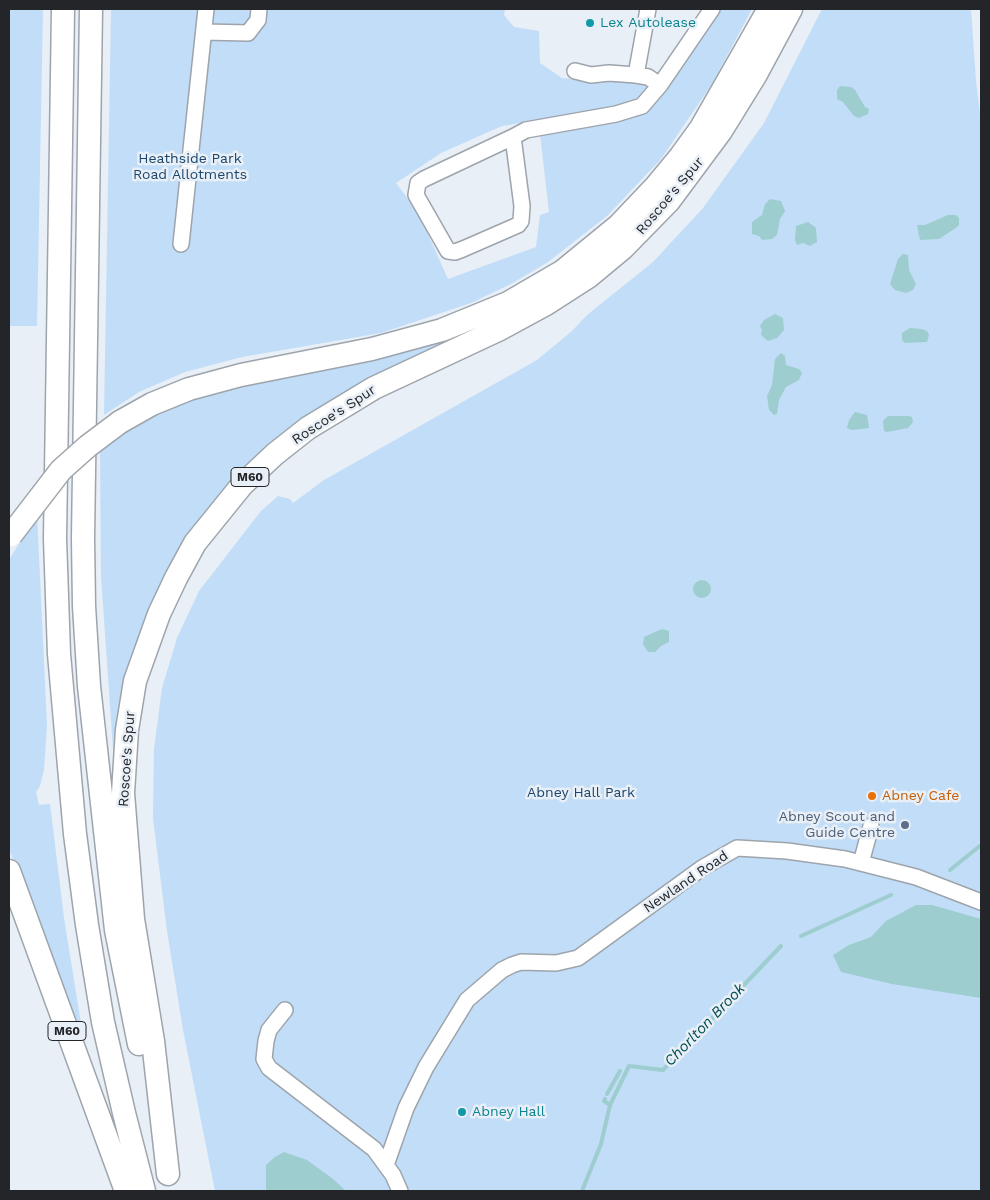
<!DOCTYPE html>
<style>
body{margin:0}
#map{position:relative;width:990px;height:1200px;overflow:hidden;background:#e8eff6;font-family:"Work Sans",sans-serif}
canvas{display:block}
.frame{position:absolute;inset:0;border:10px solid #232528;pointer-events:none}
</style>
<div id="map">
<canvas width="990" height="1200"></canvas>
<div class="frame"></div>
</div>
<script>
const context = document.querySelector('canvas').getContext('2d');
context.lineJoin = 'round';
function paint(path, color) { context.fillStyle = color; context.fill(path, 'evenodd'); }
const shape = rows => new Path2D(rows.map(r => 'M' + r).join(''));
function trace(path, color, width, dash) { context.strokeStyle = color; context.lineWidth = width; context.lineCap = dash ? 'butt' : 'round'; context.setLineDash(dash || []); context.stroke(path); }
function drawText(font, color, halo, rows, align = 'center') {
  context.font = font + ' "Work Sans",sans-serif'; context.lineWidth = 5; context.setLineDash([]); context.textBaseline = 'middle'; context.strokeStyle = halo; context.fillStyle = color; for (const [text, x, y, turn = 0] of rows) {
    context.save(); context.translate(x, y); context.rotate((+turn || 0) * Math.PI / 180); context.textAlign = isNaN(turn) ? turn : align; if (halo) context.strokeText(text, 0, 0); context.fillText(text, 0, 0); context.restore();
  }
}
const green = shape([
 [9,9,43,9,37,326,9,326],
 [111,9,505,9,504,15,514,27,539,31,540,63,562,78,598,82,633,78,651,86,634,105,502,126,441,153,396,183,418,212,448,279,536,247,540,215,549,212,540,134,646,107,717,9,752,9,712,84,661,159,607,216,548,262,511,284,471,303,381,333,242,357,185,372,139,392,104,415],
 [822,9,971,9,976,81,981,122,981,1191,215,1191,183,1030,167,931,153,818,154,749,162,688,177,638,199,591,261,511,278,496,290,499,293,503,324,480,537,360,572,331,587,315,653,262,703,208,764,123],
 [458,331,461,338,350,392,172,567,115,778,101,576,100,447,126,429,185,400],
 [37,514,47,725,44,770,40,786,36,792,39,805,50,804,64,918,83,1036,9,849,9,560]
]);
const water = shape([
 [840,86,851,87,855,90,865,107,869,109,868,114,859,118,854,116,843,102,837,99,837,90],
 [770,199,781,201,785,211,780,219,777,235,772,239,762,240,759,236,752,234,752,222,762,215,765,204],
 [948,215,956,215,959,218,959,225,957,227,939,239,920,240,917,225,925,225],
 [808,222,816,228,817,242,810,246,803,243,797,245,795,240,796,226],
 [903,254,908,255,909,270,916,284,913,290,906,293,895,290,890,284,898,259],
 [775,314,783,318,784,330,777,338,768,341,761,335,762,330,760,326,764,320],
 [910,328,922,329,927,331,929,335,927,342,905,343,902,340,902,333],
 [781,353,785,356,786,365,799,369,802,373,799,380,786,387,779,400,777,414,774,415,769,410,767,396,772,385,775,359],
 [855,412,867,415,869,428,852,430,847,428,849,420],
 [888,416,909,416,912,417,913,422,908,428,887,432,884,431,883,421],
 '693 589a9 9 0 1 1 18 0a9 9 0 1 1-18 0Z',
 [662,629,669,631,669,642,661,646,655,652,648,652,643,644,644,637],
 [916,905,932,905,981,919,981,998,892,984,841,972,833,955,849,945,871,937,886,921],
 [284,1152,307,1160,333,1179,346,1191,266,1191,266,1165,275,1157]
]);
const stream = shape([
 [950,870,981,845],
 [801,936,891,895],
 [607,1094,620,1071],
 [605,1099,604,1101,610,1105],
 [582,1191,601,1144,610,1105,629,1066,663,1070,781,946]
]);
const minor = shape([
 [205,32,248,33,258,20,259,9],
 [575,71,591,75,609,73,636,75,648,77,660,85],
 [636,75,648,9],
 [513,137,522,206,521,221,518,225,463,249,455,252,448,251,416,195,418,183,424,179,513,137,526,130,616,114,642,106,660,85,712,9],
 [181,244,206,9],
 [861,863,871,826],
 [285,1010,269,1030,266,1041,264,1059,269,1068,374,1149,393,1175,400,1191],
 [386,1165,406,1108,426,1067,467,1000,502,970,512,965,521,962,556,963,578,958,702,868,737,848,787,851,845,859,916,877,981,902]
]);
const highway = shape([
 [63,9,55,539,59,654,75,834,87,925,103,1022,124,1113,144,1191],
 [91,9,83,538,84,606,89,686,116,930,139,1044],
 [120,422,152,404,189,389,241,375,372,349,442,330,508,303,563,271,618,226,656,186,680,157,701,128,769,9],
 [9,871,126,1191],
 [168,1174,153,1041,133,919,123,793,127,730,135,681,159,614,176,578,195,543,242,485,275,454,308,428,374,388,498,330,546,304,588,277,623,248,669,201,721,131,755,76,791,9]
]);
const highwayBridge = shape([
 [11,535,61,470,88,446,120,422]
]);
const markers = [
 [590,23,5,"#0f9aa8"],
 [872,796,5,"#e8710a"],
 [905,825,5,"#5c6f8a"],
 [462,1112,5,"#0f9aa8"]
];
const shields = [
 [250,477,38],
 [67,1031,38]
];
const shieldNames = [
 ["M60",250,477],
 ["M60",67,1031]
];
const cultureNames = [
 ["Lex Autolease",600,23],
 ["Abney Hall",472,1112]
];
const parkNames = [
 ["Heathside Park",190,159],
 ["Road Allotments",190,175],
 ["Abney Hall Park",581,793]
];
const streetNames = [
 ["Roscoe's Spur",670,196,-50],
 ["Roscoe's Spur",334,415,-33],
 ["Roscoe's Spur",127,759,-86],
 ["Newland Road",686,882,-34]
];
const foodNames = [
 ["Abney Cafe",882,796]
];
const serviceNames = [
 ["Abney Scout and",895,817],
 ["Guide Centre",895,833]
];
const waterNames = [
 ["Chorlton Brook",705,1025,-46]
];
paint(green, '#c2ddf8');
paint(water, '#9dcdce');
trace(stream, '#9dcdce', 4);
trace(minor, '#9da4ab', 18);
trace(highway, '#9da4ab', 25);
trace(minor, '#fff', 15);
trace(highway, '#fff', 22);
trace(highwayBridge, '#9da4ab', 25, []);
trace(highwayBridge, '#fff', 22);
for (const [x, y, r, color] of markers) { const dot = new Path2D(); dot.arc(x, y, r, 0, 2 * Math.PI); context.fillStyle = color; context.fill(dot); trace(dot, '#e8eff6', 2); }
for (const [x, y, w] of shields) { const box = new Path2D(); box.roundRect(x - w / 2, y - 9.5, w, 19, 4); context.fillStyle = '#e8eff6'; context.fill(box); trace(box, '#232528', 1); }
drawText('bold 12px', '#232528', null, shieldNames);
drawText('14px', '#0d838f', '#e8eff6', cultureNames, 'left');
drawText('14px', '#1b456b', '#e8eff6', parkNames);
drawText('14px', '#232528', '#e8eff6', streetNames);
drawText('14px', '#c56008', '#e8eff6', foodNames, 'left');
drawText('14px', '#4e5e75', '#e8eff6', serviceNames, 'right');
drawText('italic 15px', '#014d4f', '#e8eff6', waterNames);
</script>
